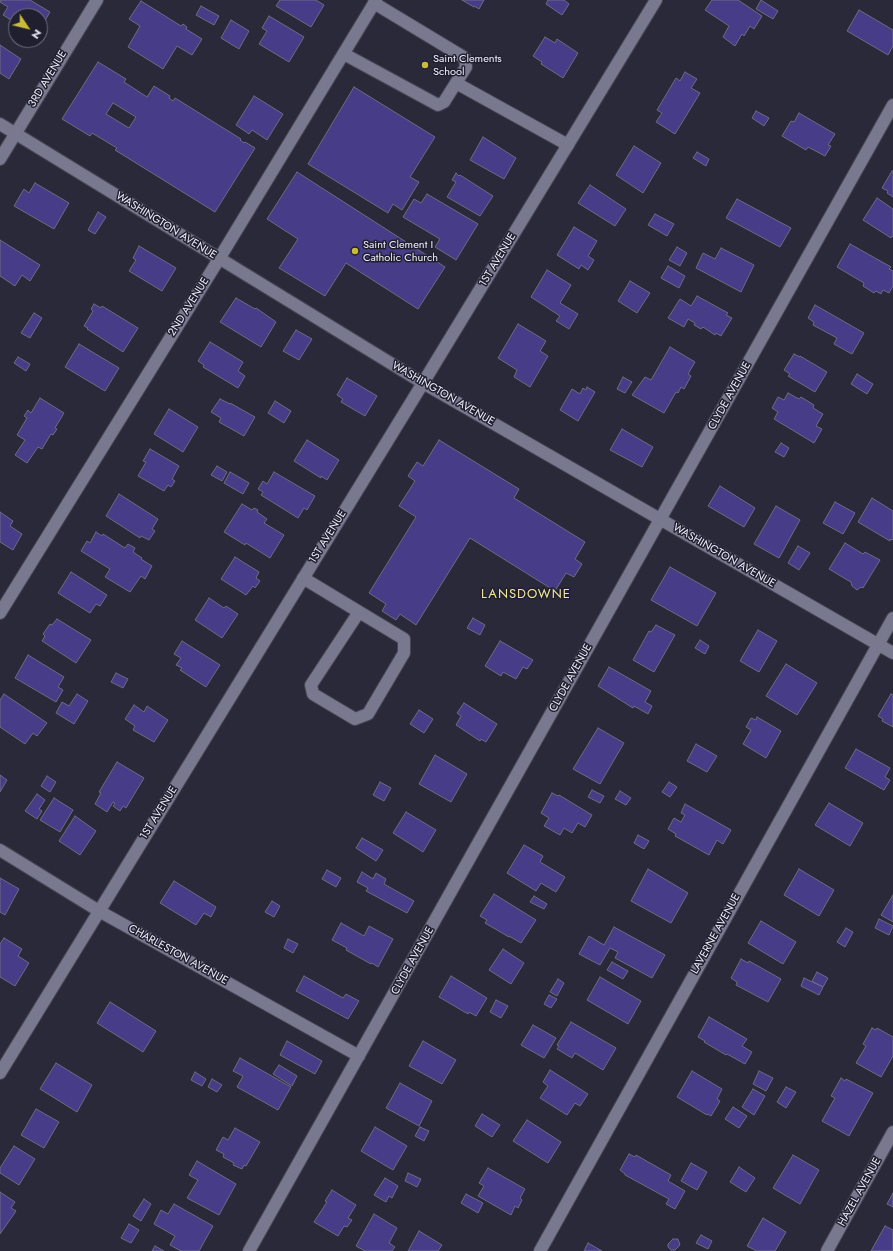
<!DOCTYPE html>
<style>
body{margin:0}
#map{position:relative;width:893px;height:1251px;overflow:hidden;background:#29293a;font-family:Jost,sans-serif}
canvas{display:block}
.north{position:absolute;left:8px;top:8px;width:40px;height:40px;box-sizing:border-box;background:#1f1f30;border:1px solid #727281;border-radius:50%;rotate:125deg;font-size:11px;font-weight:700;line-height:16px;text-align:center;color:#efeffb}
.north::after{content:'';display:block;margin:auto;width:14px;height:18px;background:#caba39;clip-path:polygon(50% 0,100% 100%,50% 72%,0 100%)}
</style>
<div id="map">
<canvas width="893" height="1251"></canvas>
<div class="north">N</div>
</div>
<script>
const context = document.querySelector('canvas').getContext('2d');
context.lineJoin = 'round';
function paint(path, color) { context.fillStyle = color; context.fill(path, 'evenodd'); }
const shape = rows => new Path2D(rows.map(r => 'M' + r).join(''));
function trace(path, color, width, dash) { context.strokeStyle = color; context.lineWidth = width; context.lineCap = dash ? 'butt' : 'round'; context.setLineDash(dash || []); context.stroke(path); }
function drawText(font, color, halo, rows, align = 'center') {
  context.font = font + ' Jost,sans-serif'; context.lineWidth = 3; context.setLineDash([]); context.textBaseline = 'middle'; context.strokeStyle = halo; context.fillStyle = color; for (const [text, x, y, turn = 0] of rows) {
    context.save(); context.translate(x, y); context.rotate((+turn || 0) * Math.PI / 180); context.textAlign = isNaN(turn) ? turn : align; if (halo) context.strokeText(text, 0, 0); context.fillText(text, 0, 0); context.restore();
  }
}
const building = shape([
 [1,0,30,0,50,12,40,29,40,16,16,16,16,23,3,15,8,7,0,2,1,0],
 [280,0,316,0,324,5,311,27,276,6,280,0],
 [462,0,484,0,479,9,474,6,474,7,462,0],
 [548,0,564,0,569,4,562,15,546,4,548,0],
 [712,0,738,0,762,16,754,29,750,26,744,36,742,34,735,46,723,37,729,26,705,10,712,0],
 [761,0,778,11,773,19,756,9,761,0],
 [141,1,181,26,183,24,187,27,186,29,202,39,192,55,177,46,163,69,128,47,140,26,129,19,141,1],
 [201,6,219,16,214,25,196,15,201,6],
 [859,10,893,30,893,46,888,55,847,31,859,10],
 [269,16,304,37,289,62,259,44,267,31,262,28,269,16],
 [231,20,249,31,239,49,221,38,231,20],
 [545,37,555,43,557,39,578,53,563,78,541,64,542,62,533,56,545,37],
 [0,45,21,59,9,79,0,73,0,45],
 [98,62,126,79,124,82,147,97,154,86,170,96,169,98,173,101,175,98,241,139,240,140,244,143,245,142,255,148,215,212,115,150,117,148,92,133,90,136,62,119,98,62],
 [113,103,136,117,129,128,106,114,113,103],
 [685,72,697,79,691,88,700,93,675,134,656,122,662,113,657,110,676,78,680,81,685,72],
 [354,87,435,137,410,177,419,182,402,210,393,204,388,213,308,164,354,87],
 [254,96,283,114,267,140,252,130,249,134,236,125,254,96],
 [756,111,769,118,764,126,752,118,756,111],
 [799,113,835,134,828,145,831,146,825,156,808,147,806,150,782,136,791,121,794,122,799,113],
 [483,137,516,158,504,179,470,160,483,137],
 [634,146,661,163,643,193,616,175,634,146],
 [697,152,709,159,706,166,693,158,697,152],
 [892,171,893,171,893,197,887,193,888,191,882,188,892,171],
 [297,172,445,267,418,309,346,263,325,296,279,268,298,239,267,219,297,172],
 [456,173,459,176,460,175,493,196,480,216,447,197,456,182,452,180,456,173],
 [35,183,69,203,54,229,14,206,24,189,29,193,35,183],
 [590,185,626,209,615,226,578,203,590,185],
 [427,194,478,224,456,260,435,247,440,239,403,217,414,199,421,203,427,194],
 [877,198,893,209,893,237,892,236,891,238,863,220,877,198],
 [737,199,791,228,780,247,726,218,737,199],
 [98,212,106,217,95,234,88,230,98,212],
 [655,214,674,224,667,236,648,225,655,214],
 [574,227,597,241,588,256,594,260,588,270,581,265,579,269,557,255,574,227],
 [0,240,40,265,30,281,22,275,15,286,0,276,0,240],
 [850,244,891,267,889,269,893,271,893,286,889,293,883,290,881,294,876,291,874,293,863,286,864,283,837,267,850,244],
 [139,246,176,268,162,291,129,271,136,260,133,258,139,246],
 [677,247,687,253,680,266,669,260,677,247],
 [721,248,754,265,741,292,696,268,703,253,715,259,721,248],
 [668,266,685,276,679,288,661,278,668,266],
 [547,270,571,285,560,303,578,314,569,329,556,321,560,316,531,297,547,270],
 [630,281,650,293,637,313,618,301,630,281],
 [697,296,728,313,726,315,732,318,721,336,716,333,715,335,703,327,701,329,694,325,695,323,688,319,684,327,668,318,680,299,691,306,697,296],
 [236,298,255,309,256,308,276,322,261,347,220,322,236,298],
 [94,304,101,308,102,306,138,328,123,352,87,329,88,328,84,326,93,311,91,309,94,304],
 [815,305,864,333,852,354,834,344,837,338,813,325,814,322,808,318,815,305],
 [34,313,42,318,30,338,21,333,34,313],
 [518,324,546,341,540,351,548,356,530,387,514,377,517,370,498,358,518,324],
 [296,330,312,339,299,360,283,351,296,330],
 [210,342,243,362,238,371,245,376,238,388,203,367,204,365,198,361,210,342],
 [79,344,119,368,105,391,65,367,79,344],
 [670,347,695,362,688,374,691,376,684,389,681,387,678,393,676,392,664,413,632,395,645,377,651,380,670,347],
 [794,354,800,357,800,356,827,372,815,392,788,376,790,374,784,370,794,354],
 [18,357,30,364,26,371,14,363,18,357],
 [857,374,873,384,867,394,851,384,857,374],
 [623,377,632,382,625,393,617,389,623,377],
 [347,378,377,396,365,416,341,402,343,399,337,395,347,378],
 [587,387,595,392,578,421,560,410,572,389,580,394,583,388,586,390,587,387],
 [788,393,799,399,801,397,814,405,813,408,823,414,816,426,822,429,814,443,774,419,778,412,772,408,778,397,784,400,788,393],
 [40,398,64,413,55,428,57,429,53,435,51,434,42,449,38,447,27,463,15,455,25,440,17,435,27,418,24,416,28,410,31,413,40,398],
 [220,399,230,404,230,403,255,417,244,436,219,422,221,418,211,412,220,399],
 [275,401,291,411,284,423,268,413,275,401],
 [169,409,198,427,183,452,154,434,169,409],
 [622,429,653,447,642,467,610,450,622,429],
 [307,440,339,460,327,480,321,476,321,478,294,461,307,440],
 [439,440,519,489,514,498,585,542,575,559,582,564,574,577,566,573,555,591,470,538,416,625,400,614,396,620,382,611,386,604,369,593,416,517,399,506,415,481,408,476,417,462,423,466,439,440],
 [781,443,789,448,784,457,775,452,781,443],
 [150,449,179,466,172,479,175,481,171,487,168,485,164,491,138,476,146,462,143,461,150,449],
 [217,466,227,472,222,481,211,475,217,466],
 [230,472,249,483,243,494,224,483,230,472],
 [274,472,315,496,307,510,304,508,298,518,261,495,263,492,258,489,263,481,267,484,274,472],
 [720,486,755,508,744,527,708,506,720,486],
 [119,494,158,519,152,529,155,531,149,540,141,536,140,538,106,516,119,494],
 [872,498,893,511,893,540,890,539,890,541,858,522,872,498],
 [835,502,855,513,843,534,823,523,835,502],
 [242,504,252,510,254,508,258,510,257,512,267,519,264,523,284,535,270,558,246,543,245,545,224,532,242,504],
 [776,506,800,520,779,558,754,544,776,506],
 [0,512,13,521,10,526,22,534,13,550,0,542,0,512],
 [96,532,102,536,103,534,125,548,128,544,135,548,133,552,142,558,141,559,152,566,145,579,141,576,130,592,105,577,110,569,81,551,87,541,90,543,96,532],
 [845,543,863,554,865,552,880,560,863,588,861,587,857,590,852,586,851,582,849,581,829,569,845,543],
 [798,546,810,553,799,570,788,563,798,546],
 [235,557,259,572,256,578,260,581,255,588,253,586,246,595,221,579,235,557],
 [670,567,716,593,697,626,651,600,670,567],
 [71,572,107,595,100,606,96,604,90,613,58,593,71,572],
 [209,598,224,608,226,606,238,614,222,638,195,620,209,598],
 [473,618,485,625,480,635,467,628,473,618],
 [57,619,91,640,76,663,42,641,45,636,43,634,50,624,52,625,57,619],
 [656,625,675,635,654,672,633,660,649,631,651,632,656,625],
 [758,630,777,641,759,672,740,661,758,630],
 [700,640,709,646,705,654,695,648,700,640],
 [182,641,220,665,206,687,180,670,182,668,176,665,181,658,174,654,182,641],
 [500,641,533,660,527,669,523,667,516,679,503,672,501,676,485,666,500,641],
 [28,655,64,677,58,687,63,690,56,702,15,678,28,655],
 [786,664,817,683,797,715,766,696,786,664],
 [609,667,651,691,645,702,652,706,648,714,634,706,633,708,598,686,609,667],
 [116,673,128,679,123,688,111,682,116,673],
 [4,694,47,723,37,736,33,733,25,744,0,727,0,700,4,694],
 [77,694,88,701,74,724,56,713,62,702,69,706,77,694],
 [891,694,893,695,893,727,882,721,883,719,878,716,891,694],
 [464,703,497,724,486,742,481,739,480,741,456,725,461,716,457,713,464,703],
 [134,705,144,712,147,706,168,720,154,742,133,730,135,726,125,719,134,705],
 [419,710,433,719,424,733,410,724,419,710],
 [757,717,781,731,766,758,743,744,751,730,746,727,751,718,756,720,757,717],
 [598,728,624,743,600,784,573,769,598,728],
 [696,744,717,756,707,772,687,761,696,744],
 [856,749,890,768,885,777,890,780,884,790,845,768,856,749],
 [435,755,467,774,451,802,419,784,435,755],
 [117,762,144,778,126,808,123,806,120,811,113,806,115,803,113,802,107,812,95,804,101,793,99,792,117,762],
 [0,775,7,780,0,792,0,775],
 [47,776,56,782,50,792,41,786,47,776],
 [380,782,391,788,384,801,373,795,380,782],
 [669,782,677,787,670,797,662,792,669,782],
 [592,790,604,796,600,803,588,797,592,790],
 [620,791,631,798,626,805,615,799,620,791],
 [552,793,558,796,559,795,592,815,585,827,578,823,572,833,564,828,560,835,544,826,549,818,541,813,552,793],
 [37,794,45,800,39,809,42,811,37,819,25,811,37,794],
 [54,798,73,810,60,832,40,820,54,798],
 [829,803,863,823,850,846,815,825,829,803],
 [685,804,731,830,723,844,717,840,709,855,675,836,676,834,668,829,674,818,681,822,685,815,681,813,685,804],
 [406,812,436,830,423,852,393,833,406,812],
 [75,816,96,831,80,855,59,841,75,816],
 [638,835,649,841,644,849,634,843,638,835],
 [362,838,383,850,376,861,356,848,362,838],
 [524,845,543,856,540,862,565,877,556,892,541,883,536,891,507,873,524,845],
 [648,869,688,893,671,923,631,901,648,869],
 [799,869,834,890,819,916,784,895,799,869],
 [327,870,341,878,336,887,322,879,327,870],
 [362,872,373,879,376,873,386,879,384,884,414,901,407,913,366,891,368,888,357,882,362,872],
 [0,878,19,889,5,915,0,912,0,878],
 [174,881,216,907,211,917,204,913,196,925,160,903,174,881],
 [494,894,536,920,521,943,509,936,509,937,485,923,487,920,480,916,494,894],
 [893,895,893,922,881,915,893,895],
 [534,896,547,904,544,909,530,902,534,896],
 [272,901,280,906,274,917,265,912,272,901],
 [879,919,893,926,889,935,875,928,879,919],
 [761,921,796,942,783,964,748,943,761,921],
 [341,923,364,936,369,926,393,939,378,967,372,963,371,964,346,950,347,948,332,940,341,923],
 [614,927,665,955,652,978,615,958,618,952,610,948,600,965,579,954,589,936,604,945,614,927],
 [846,928,853,932,845,947,837,942,846,928],
 [4,938,22,949,18,956,29,963,15,986,0,977,0,944,4,938],
 [288,939,298,944,293,953,284,948,288,939],
 [503,949,524,963,511,984,489,970,503,949],
 [741,959,748,963,749,961,781,979,768,1002,736,985,737,982,731,978,741,959],
 [612,962,628,971,623,979,607,970,612,962],
 [817,972,828,978,823,987,812,981,817,972],
 [304,976,343,998,346,994,359,1001,348,1019,296,991,304,976],
 [451,976,487,998,476,1016,469,1012,468,1014,439,997,451,976],
 [600,977,641,1001,628,1024,587,1000,600,977],
 [804,978,823,987,819,995,801,986,804,978],
 [558,979,564,983,557,996,550,992,558,979],
 [549,995,557,999,551,1008,544,1004,549,995],
 [496,1000,508,1006,501,1018,490,1012,496,1000],
 [110,1002,156,1031,143,1052,97,1023,110,1002],
 [709,1017,747,1039,742,1046,752,1052,745,1064,727,1054,726,1055,704,1042,705,1041,698,1037,709,1017],
 [571,1022,616,1048,603,1070,575,1053,572,1058,557,1049,559,1046,557,1045,571,1022],
 [533,1025,556,1038,544,1058,521,1045,533,1025],
 [872,1028,876,1030,877,1028,893,1037,893,1056,881,1077,856,1063,866,1046,863,1044,872,1028],
 [287,1041,322,1061,315,1074,280,1055,287,1041],
 [423,1041,456,1060,442,1084,409,1066,423,1041],
 [240,1058,291,1087,278,1110,237,1087,243,1076,233,1071,240,1058],
 [56,1063,92,1085,77,1112,40,1089,56,1063],
 [279,1065,297,1076,292,1086,273,1074,279,1065],
 [550,1070,588,1094,580,1106,575,1103,567,1115,540,1098,548,1086,543,1082,550,1070],
 [692,1071,722,1089,717,1099,720,1101,711,1116,708,1114,707,1115,677,1097,692,1071],
 [759,1071,773,1078,766,1091,753,1084,759,1071],
 [195,1072,206,1079,202,1086,191,1080,195,1072],
 [841,1078,845,1081,846,1079,873,1093,849,1136,822,1121,835,1098,831,1096,841,1078],
 [212,1079,222,1085,217,1092,208,1087,212,1079],
 [400,1083,432,1101,419,1126,386,1108,400,1083],
 [786,1087,796,1092,786,1108,777,1102,786,1087],
 [753,1089,765,1096,754,1115,742,1107,753,1089],
 [733,1107,747,1116,739,1128,725,1119,733,1107],
 [36,1109,59,1122,44,1148,21,1135,36,1109],
 [482,1114,500,1125,492,1137,475,1126,482,1114],
 [527,1120,561,1142,548,1163,513,1141,527,1120],
 [375,1127,407,1146,393,1170,361,1151,375,1127],
 [420,1127,429,1131,424,1141,415,1136,420,1127],
 [235,1128,260,1142,246,1166,244,1165,242,1169,233,1165,234,1163,223,1157,224,1154,216,1150,223,1137,228,1140,235,1128],
 [14,1146,35,1159,19,1185,0,1173,0,1168,14,1146],
 [629,1154,635,1157,636,1155,671,1175,668,1181,685,1191,675,1209,666,1204,669,1199,625,1175,625,1174,620,1170,629,1154],
 [793,1155,819,1170,800,1204,773,1188,793,1155],
 [197,1161,236,1184,219,1215,187,1198,198,1180,189,1175,197,1161],
 [691,1163,707,1172,697,1190,681,1181,691,1163],
 [739,1167,755,1178,746,1192,730,1182,739,1167],
 [488,1168,525,1189,520,1198,522,1200,518,1208,515,1206,511,1215,478,1196,484,1186,479,1183,488,1168],
 [408,1173,421,1179,417,1187,405,1181,408,1173],
 [385,1178,398,1186,392,1198,389,1196,386,1202,374,1195,385,1178],
 [332,1190,356,1205,348,1218,352,1220,347,1227,344,1226,338,1236,314,1222,327,1202,325,1201,332,1190],
 [0,1192,15,1202,11,1208,16,1211,0,1234,0,1192],
 [893,1193,893,1207,887,1204,893,1193],
 [466,1194,483,1203,478,1213,461,1203,466,1194],
 [144,1199,151,1204,141,1221,133,1216,144,1199],
 [174,1204,213,1226,199,1251,181,1251,170,1245,175,1236,154,1224,161,1210,168,1214,174,1204],
 [374,1214,397,1228,389,1243,395,1247,392,1251,365,1251,356,1246,374,1214],
 [763,1218,786,1232,775,1251,757,1251,747,1246,763,1218],
 [129,1224,139,1230,131,1243,121,1238,129,1224],
 [885,1226,893,1230,893,1251,871,1251,885,1226],
 [419,1231,442,1245,438,1251,408,1251,419,1231],
 [701,1235,712,1241,708,1249,696,1243,701,1235],
 [673,1239,678,1239,680,1245,675,1250,671,1250,668,1247,668,1244,673,1239],
 [588,1243,602,1251,584,1251,588,1243],
 [155,1246,164,1251,152,1251,155,1246]
]);
const lane = shape([
 [344,54,438,105,444,102,466,67,465,58,374,3],
 [456,83,568,145],
 [303,578,404,639,404,653,368,714,355,719,313,694,311,685,359,612]
]);
const street = shape([
 [0,124,423,383,893,653],
 [0,613,219,259,376,0],
 [0,850,99,911,359,1056],
 [0,1073,423,383,656,0],
 [249,1251,893,105],
 [540,1251,893,618],
 [827,1251,893,1132]
]);
const secondary = shape([
 [0,159,97,0]
]);
const markers = [
 [425,65,4,"#caba39"],
 [355,251,4,"#caba39"]
];
const poiNames = [
 ["Saint Clements",433,59],
 ["School",433,72],
 ["Saint Clement I",363,245],
 ["Catholic Church",363,258]
];
const streetNames = [
 ["3RD AVENUE",48,79,-59],
 ["WASHINGTON AVENUE",166,226,32],
 ["1ST AVENUE",498,260,-59],
 ["2ND AVENUE",189,307,-58],
 ["WASHINGTON AVENUE",443,394,30],
 ["CLYDE AVENUE",730,396,-61],
 ["1ST AVENUE",328,537,-58],
 ["WASHINGTON AVENUE",724,556,30],
 ["CLYDE AVENUE",571,678,-61],
 ["1ST AVENUE",159,813,-58],
 ["LAVERNE AVENUE",716,934,-61],
 ["CHARLESTON AVENUE",178,955,29],
 ["CLYDE AVENUE",413,961,-61],
 ["HAZEL AVENUE",860,1192,-61]
];
const quarterNames = [
 ["LANSDOWNE",526,595]
];
paint(building, '#463c88');
trace(building, '#6c6c81', 1);
trace(lane, '#474655', 14);
trace(street, '#474655', 14);
trace(secondary, '#474655', 14);
trace(lane, '#78788e', 12);
trace(street, '#78788e', 12);
trace(secondary, '#78788e', 12);
for (const [x, y, r, color] of markers) { const dot = new Path2D(); dot.arc(x, y, r, 0, 2 * Math.PI); context.fillStyle = color; context.fill(dot); trace(dot, '#1f1f30', 1.5); }
drawText('11px', '#efeffb', '#1f1f30', poiNames, 'left');
drawText('11px', '#efeffb', '#1f1f30', streetNames);
context.letterSpacing = '1px';
drawText('13px', '#f1e798', '#1f1f30', quarterNames);
context.letterSpacing = '0px';
</script>
